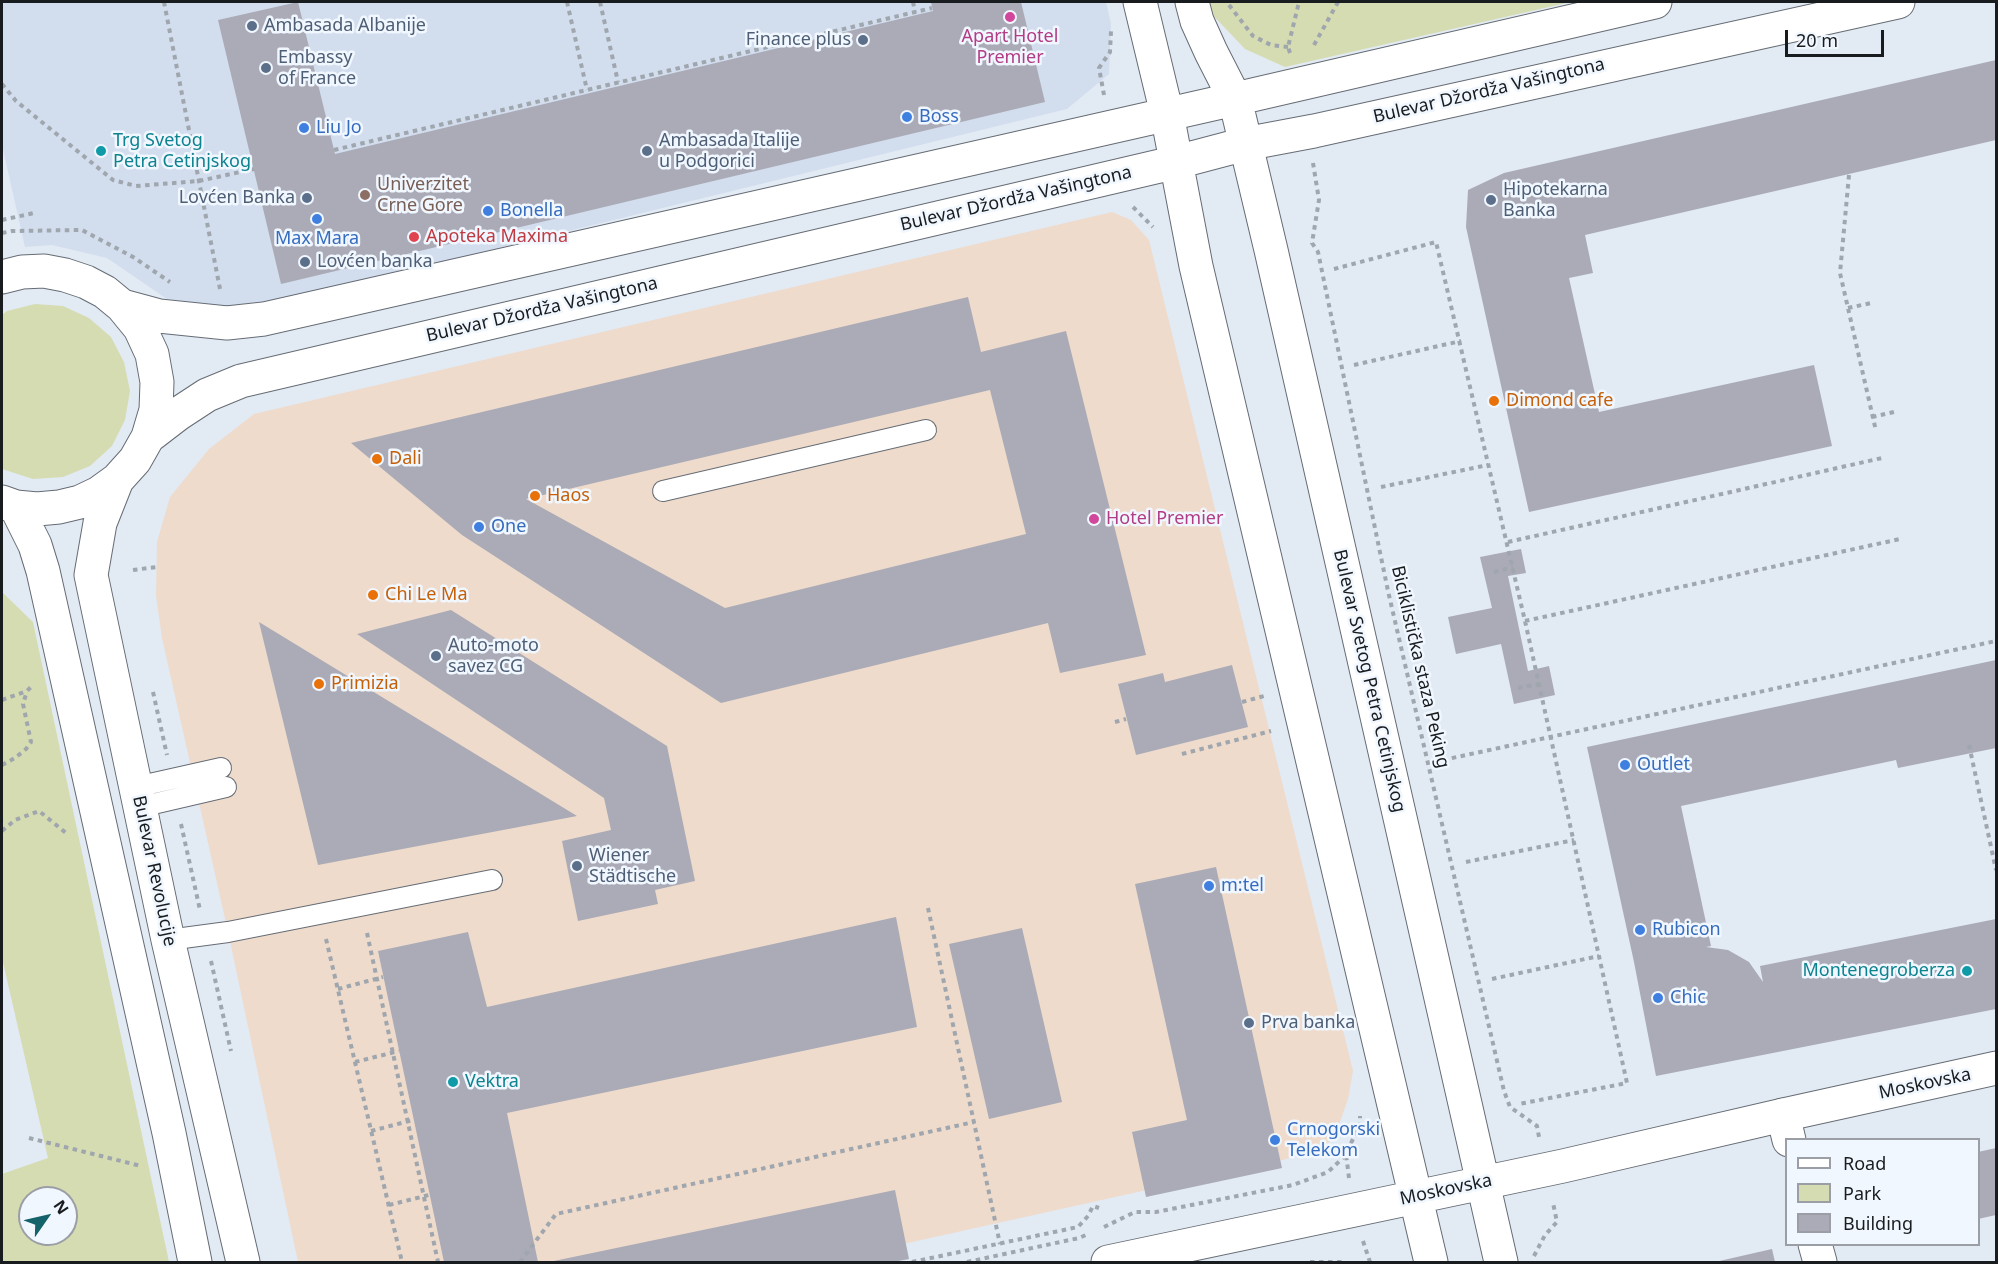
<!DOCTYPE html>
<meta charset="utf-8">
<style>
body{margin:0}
#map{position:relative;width:1998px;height:1264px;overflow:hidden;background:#e2eaf4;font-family:"Noto Sans",sans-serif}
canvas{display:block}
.frame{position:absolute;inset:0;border:3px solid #191c1f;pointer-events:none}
.legend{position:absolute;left:1785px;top:1138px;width:195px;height:108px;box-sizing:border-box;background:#f1f7ff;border:2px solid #9b9fa5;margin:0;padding:8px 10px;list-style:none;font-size:18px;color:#191c1f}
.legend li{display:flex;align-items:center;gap:12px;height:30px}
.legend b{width:30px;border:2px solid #9b9fa5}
.north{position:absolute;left:18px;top:1186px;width:60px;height:60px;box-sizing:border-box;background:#f1f7ff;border:2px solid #9b9fa5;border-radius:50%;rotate:56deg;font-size:16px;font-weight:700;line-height:24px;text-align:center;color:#191c1f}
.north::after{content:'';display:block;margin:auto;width:21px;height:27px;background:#14636b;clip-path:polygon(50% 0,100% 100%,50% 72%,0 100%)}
.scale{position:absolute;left:1785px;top:30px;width:99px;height:27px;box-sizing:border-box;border:3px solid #191c1f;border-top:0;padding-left:8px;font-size:18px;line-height:21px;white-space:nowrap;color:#191c1f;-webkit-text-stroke:4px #f1f7ff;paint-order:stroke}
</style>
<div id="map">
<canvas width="1998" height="1264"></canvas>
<div class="frame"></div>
<ul class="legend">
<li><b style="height:8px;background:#fff"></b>Road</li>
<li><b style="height:16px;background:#d6dcb2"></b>Park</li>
<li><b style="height:16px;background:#aaabb6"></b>Building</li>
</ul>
<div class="north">N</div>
<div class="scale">20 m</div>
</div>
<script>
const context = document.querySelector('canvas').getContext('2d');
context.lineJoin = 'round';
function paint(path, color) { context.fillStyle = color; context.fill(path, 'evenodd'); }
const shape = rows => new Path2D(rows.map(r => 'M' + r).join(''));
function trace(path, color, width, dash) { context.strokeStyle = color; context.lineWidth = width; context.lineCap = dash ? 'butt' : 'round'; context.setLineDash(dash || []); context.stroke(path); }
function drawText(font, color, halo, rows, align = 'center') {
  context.font = font + ' "Noto Sans",sans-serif'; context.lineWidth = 5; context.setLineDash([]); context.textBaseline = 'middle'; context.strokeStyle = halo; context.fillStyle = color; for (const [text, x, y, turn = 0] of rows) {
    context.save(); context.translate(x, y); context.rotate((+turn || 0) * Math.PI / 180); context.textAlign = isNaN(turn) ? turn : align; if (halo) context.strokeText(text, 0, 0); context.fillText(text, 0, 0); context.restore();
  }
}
const commercial = shape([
 [1112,212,1131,220,1149,240,1353,1071,1348,1099,1335,1136,1322,1149,1300,1156,822,1262,298,1262,228,932,162,638,156,596,157,542,170,497,209,449,254,414]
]);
const built = shape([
 [2,2,1106,2,1111,24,1109,74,1067,109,242,311,167,299,107,258,52,245,25,247,2,145]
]);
const green = shape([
 [1205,2,1571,2,1285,67,1245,49,1206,8],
 [35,304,63,306,89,318,111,337,124,362,130,391,125,420,112,446,90,466,63,477,33,479,2,469,2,315,7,311],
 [2,592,33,622,169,1262,2,1262,2,1174,48,1158,2,958],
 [30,1198,66,1198,66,1234,30,1234]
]);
const building = shape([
 [298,2,335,154,933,11,931,2,1021,2,1045,102,281,284,218,20],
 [1996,60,1996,140,1585,235,1593,273,1569,278,1599,412,1814,365,1832,446,1529,512,1466,227,1468,190,1504,173],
 [968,297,981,352,1066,331,1146,655,1060,673,1048,623,721,703,462,535,351,443],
 [990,390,1026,534,725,608,526,499],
 [1521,549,1526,573,1508,576,1528,671,1549,666,1555,695,1514,704,1501,644,1456,654,1448,617,1492,608,1480,557],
 [451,610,667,746,695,881,655,890,658,904,578,921,562,841,611,830,604,798,357,634],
 [259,622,577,816,318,865],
 [1996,660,1996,748,1898,768,1896,760,1681,806,1711,946,1706,947,1728,950,1749,962,1763,982,1760,966,1996,919,1996,1009,1656,1076,1634,962,1587,747],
 [1232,665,1248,727,1136,755,1118,684,1163,673,1165,682],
 [1216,867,1282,1168,1146,1197,1132,1132,1187,1120,1135,884],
 [896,917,917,1027,507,1113,538,1262,444,1262,378,951,468,932,487,1007],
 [1022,928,1062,1102,989,1119,949,944],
 [1996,1148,1996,1215,1978,1219,1978,1152],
 [895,1190,909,1259,893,1262,549,1262],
 [1772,1249,1775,1262,1715,1262]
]);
const path = shape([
 [164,2,220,289],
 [567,2,587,90],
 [600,2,618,82],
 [913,2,915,12],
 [1229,5,1253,36,1271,45,1288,47],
 [1314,45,1338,2],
 [1290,53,1288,47,1299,2],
 [2,84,16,101,113,180,136,186,199,181,254,169],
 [1104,95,1099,68,1110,52,1111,31],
 [334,150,932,8],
 [1313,163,1319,200,1312,243,1318,252,1388,591,1504,1091,1510,1107,1537,1126,1539,1137],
 [1849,175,1840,273,1876,431],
 [1133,207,1153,227],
 [2,220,34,213],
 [2,233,12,231,82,230,133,257,170,282],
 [1334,269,1436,242,1525,621,1627,1083,1519,1104],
 [1848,308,1871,303],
 [1354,365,1461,341],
 [1872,417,1894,412],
 [1381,487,1488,465],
 [1508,542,1882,458],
 [133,570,157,567],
 [1494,572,1513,567],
 [1525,621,1900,539],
 [1518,688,1539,684],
 [153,692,167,755],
 [2,700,27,691,33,685],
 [1242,702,1264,696],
 [1115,722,1126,719],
 [1969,745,1996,870],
 [1182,754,1271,731],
 [1443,760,1996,641],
 [2,765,15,758,26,749,31,742,23,704,27,691],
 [181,824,200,910],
 [2,831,15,820,39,811,66,833],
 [1466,862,1574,840],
 [928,908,1000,1244],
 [367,933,438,1262],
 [326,939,402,1262],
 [211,961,231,1051],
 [1492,979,1599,956],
 [338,989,383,977],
 [355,1062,399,1051],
 [371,1131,413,1120],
 [29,1138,141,1166],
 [1349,1178,1346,1154,1360,1124,1360,1116],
 [389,1205,429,1195],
 [1104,1227,1135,1212,1156,1212,1293,1185,1328,1172,1346,1155],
 [1363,1241,1370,1262],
 [1534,1256,1545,1235,1557,1222,1553,1203],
 [520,1262,556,1214,974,1122],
 [912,1262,1078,1227,1088,1216,1093,1206,1099,1208],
 [967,1262,1079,1238,1086,1235],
 [1310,1262,1343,1262]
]);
const lane = shape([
 [663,491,926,430],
 [136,787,221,768],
 [140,807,226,787],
 [168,940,228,932,492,880]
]);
const street = shape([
 [1783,1115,1789,1140],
 [1815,1244,1820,1262]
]);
const secondary = shape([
 [1140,2,1167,114,1196,266,1431,1262],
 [1192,2,1197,21,1211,52,1235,99,1271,250,1501,1262],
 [2,277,22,272,44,271,65,275,86,282,105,292,122,306,140,328,152,354,157,382,156,410,148,437,135,460,117,480,99,493,80,502,59,507,37,509,16,507,2,502],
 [122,306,159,316,227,323,264,319,1235,99,1655,2],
 [148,437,178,414,207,395,241,381,1177,162,1245,144,1314,131,1898,2],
 [117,480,100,523,91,575,168,940,243,1262],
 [16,507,35,545,43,571,169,1133,195,1262],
 [1108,1262,1563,1166,1783,1115,1996,1068]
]);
const markers = [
 [1010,17,6,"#d1479c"],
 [252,26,6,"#5c6f8a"],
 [863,40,6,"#5c6f8a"],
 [266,68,6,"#5c6f8a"],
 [907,117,6,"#3f7fe0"],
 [304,128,6,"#3f7fe0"],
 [101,151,6,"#0f9aa8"],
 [647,151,6,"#5c6f8a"],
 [365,195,6,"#8d6e63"],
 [307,198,6,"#5c6f8a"],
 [1491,200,6,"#5c6f8a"],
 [488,211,6,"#3f7fe0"],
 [317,219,6,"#3f7fe0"],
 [414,237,6,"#e0444e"],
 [305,262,6,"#5c6f8a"],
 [1494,401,6,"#e8710a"],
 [377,459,6,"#e8710a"],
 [535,496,6,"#e8710a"],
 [1094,519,6,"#d1479c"],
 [479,527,6,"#3f7fe0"],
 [373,595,6,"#e8710a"],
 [436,656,6,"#5c6f8a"],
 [319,684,6,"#e8710a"],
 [1625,765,6,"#3f7fe0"],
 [577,866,6,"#5c6f8a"],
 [1209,886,6,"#3f7fe0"],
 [1640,930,6,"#3f7fe0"],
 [1967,971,6,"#0f9aa8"],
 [1658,998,6,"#3f7fe0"],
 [1249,1023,6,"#5c6f8a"],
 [453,1082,6,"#0f9aa8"],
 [1275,1140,6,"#3f7fe0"]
];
const serviceNames = [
 ["Ambasada Albanije",264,26],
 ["Finance plus",851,40,"right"],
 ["Embassy",278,58],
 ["of France",278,79],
 ["Ambasada Italije",659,141],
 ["u Podgorici",659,162],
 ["Hipotekarna",1503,190],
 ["Banka",1503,211],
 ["Lovćen Banka",295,198,"right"],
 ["Lovćen banka",317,262],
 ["Auto-moto",448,646],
 ["savez CG",448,667],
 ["Wiener",589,856],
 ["Städtische",589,877],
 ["Prva banka",1261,1023]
];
const hotelNames = [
 ["Apart Hotel",1010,37],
 ["Premier",1010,58],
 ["Hotel Premier",1106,519,"left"]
];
const streetNames = [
 ["Bulevar Džordža Vašingtona",1489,91,-13],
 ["Bulevar Džordža Vašingtona",1016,199,-13],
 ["Bulevar Džordža Vašingtona",542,310,-13],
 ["Biciklistička staza Peking",1420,667,77],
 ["Bulevar Svetog Petra Cetinjskog",1369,681,77],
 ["Bulevar Revolucije",154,871,78],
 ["Moskovska",1925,1084,-12],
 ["Moskovska",1446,1190,-12]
];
const shopNames = [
 ["Boss",919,117],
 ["Liu Jo",316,128],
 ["Bonella",500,211],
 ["Max Mara",317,239,"center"],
 ["One",491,527],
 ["Outlet",1637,765],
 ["m:tel",1221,886],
 ["Rubicon",1652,930],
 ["Chic",1670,998],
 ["Crnogorski",1287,1130],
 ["Telekom",1287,1151]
];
const cultureNames = [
 ["Trg Svetog",113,141],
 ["Petra Cetinjskog",113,162],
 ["Montenegroberza",1955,971,"right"],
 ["Vektra",465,1082]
];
const educationNames = [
 ["Univerzitet",377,185],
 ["Crne Gore",377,206]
];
const healthNames = [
 ["Apoteka Maxima",426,237]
];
const foodNames = [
 ["Dimond cafe",1506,401],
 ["Dali",389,459],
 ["Haos",547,496],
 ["Chi Le Ma",385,595],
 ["Primizia",331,684]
];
paint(commercial, '#eedbcc');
paint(built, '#d2ddee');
paint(green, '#d6dcb2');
paint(building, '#aaabb6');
trace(lane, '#666c74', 22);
trace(street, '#666c74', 35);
trace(secondary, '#666c74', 35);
trace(path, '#9fa6ad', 4, [4.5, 4.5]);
trace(lane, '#fff', 20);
trace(street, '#fff', 33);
trace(secondary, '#fff', 33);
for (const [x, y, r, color] of markers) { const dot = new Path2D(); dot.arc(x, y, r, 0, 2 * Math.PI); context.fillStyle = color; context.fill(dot); trace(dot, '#f1f7ff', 2); }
drawText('18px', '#4e5e75', '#f1f7ff', serviceNames, 'left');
drawText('18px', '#b23c85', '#f1f7ff', hotelNames);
drawText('18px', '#191c1f', '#f1f7ff', streetNames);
drawText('18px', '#366cbe', '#f1f7ff', shopNames, 'left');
drawText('18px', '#0d838f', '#f1f7ff', cultureNames, 'left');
drawText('18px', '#785e54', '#f1f7ff', educationNames, 'left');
drawText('18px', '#be3a42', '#f1f7ff', healthNames, 'left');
drawText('18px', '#c56008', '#f1f7ff', foodNames, 'left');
</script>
